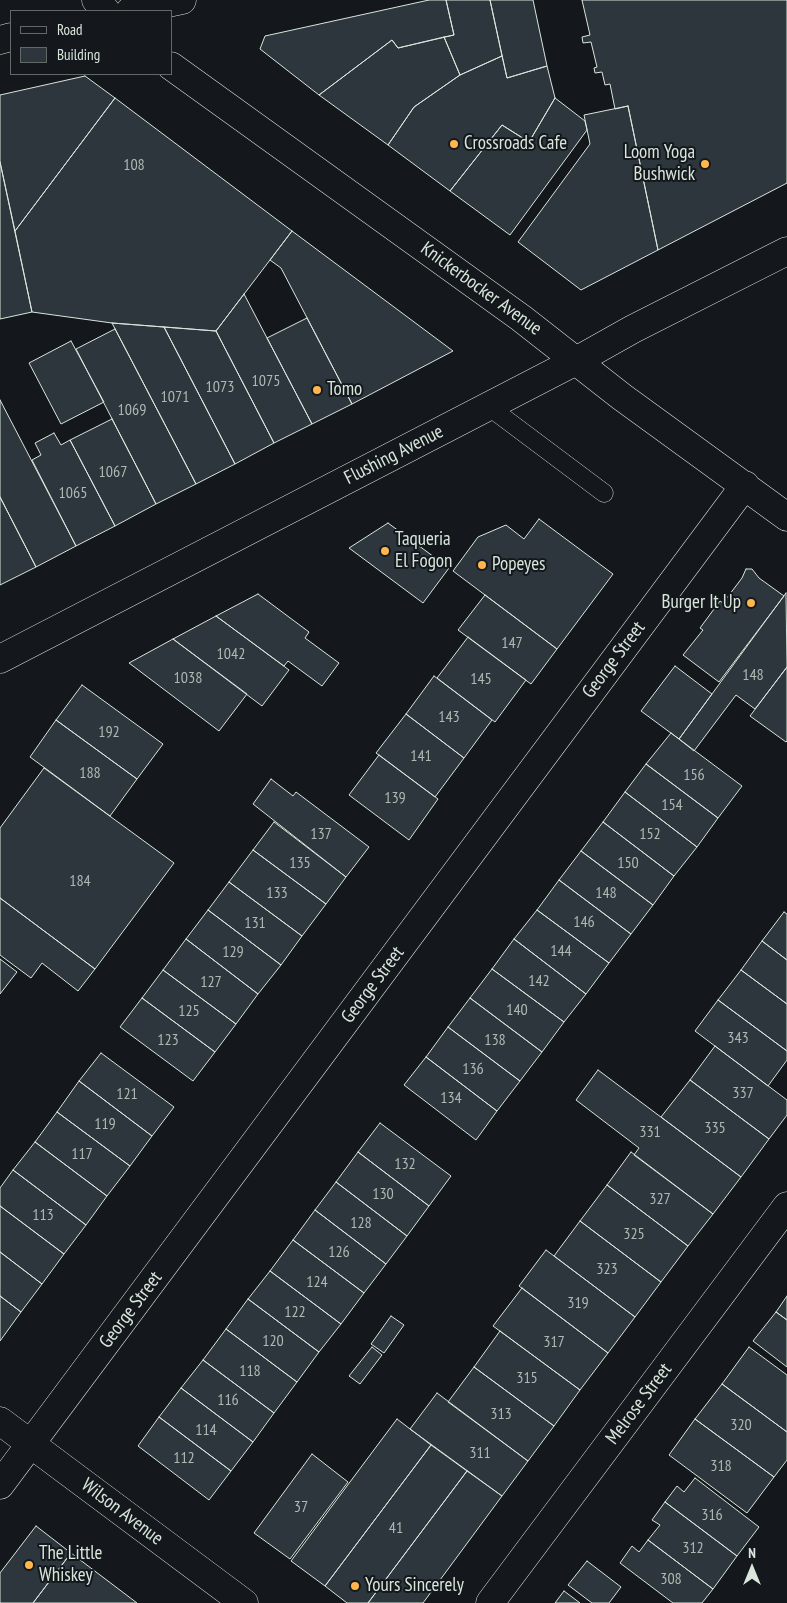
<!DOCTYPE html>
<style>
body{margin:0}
#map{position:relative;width:787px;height:1603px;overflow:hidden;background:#14181c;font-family:"PT Sans Narrow",sans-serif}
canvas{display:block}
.legend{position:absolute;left:10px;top:10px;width:162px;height:65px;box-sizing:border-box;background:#14181c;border:1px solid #626a69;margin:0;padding:6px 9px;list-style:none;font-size:15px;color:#d8e6dc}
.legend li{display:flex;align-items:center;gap:10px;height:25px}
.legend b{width:25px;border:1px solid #626a69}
.north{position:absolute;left:727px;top:1543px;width:50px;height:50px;-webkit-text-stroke:4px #14181c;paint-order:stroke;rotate:0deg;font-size:14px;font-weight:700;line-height:20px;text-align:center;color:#d8e6dc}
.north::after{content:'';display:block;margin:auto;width:18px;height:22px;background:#d8e6dc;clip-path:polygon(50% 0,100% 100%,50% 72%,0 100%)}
</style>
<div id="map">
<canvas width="787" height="1603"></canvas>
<ul class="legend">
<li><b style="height:6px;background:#14181c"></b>Road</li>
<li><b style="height:14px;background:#2c363c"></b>Building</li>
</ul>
<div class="north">N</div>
</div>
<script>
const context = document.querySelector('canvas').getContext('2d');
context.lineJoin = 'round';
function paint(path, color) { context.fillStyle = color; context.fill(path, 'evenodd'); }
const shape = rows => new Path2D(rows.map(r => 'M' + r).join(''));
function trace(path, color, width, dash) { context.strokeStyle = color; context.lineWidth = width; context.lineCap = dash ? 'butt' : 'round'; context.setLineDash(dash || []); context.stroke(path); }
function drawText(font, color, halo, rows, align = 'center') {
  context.font = font + ' "PT Sans Narrow",sans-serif'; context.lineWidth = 4; context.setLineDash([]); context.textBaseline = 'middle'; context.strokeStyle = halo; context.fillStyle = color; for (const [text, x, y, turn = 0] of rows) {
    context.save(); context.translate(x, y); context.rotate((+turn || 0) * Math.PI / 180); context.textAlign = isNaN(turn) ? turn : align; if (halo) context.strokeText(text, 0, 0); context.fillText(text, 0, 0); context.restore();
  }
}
const building = shape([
 [429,0,446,0,454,35,398,48,392,40,319,95,260,49,265,36,429,0],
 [446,0,490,0,502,56,460,75,444,37,454,35,446,0],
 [490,0,533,0,547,66,507,78,490,0],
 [582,0,787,0,787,183,658,250,628,106,615,109,610,84,605,85,602,72,595,73,594,68,597,67,591,42,583,43,582,37,590,35,582,0],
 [444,37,460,75,414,107,388,145,319,95,392,40,398,48,444,37],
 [502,56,507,78,547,66,555,98,529,142,502,125,450,191,388,145,414,107,460,75,502,56],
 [85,76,115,98,15,231,0,162,0,95,85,76],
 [115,98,292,231,216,331,112,323,32,312,15,231,115,98],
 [555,98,585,121,587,130,510,235,450,191,502,125,529,142,555,98],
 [628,106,658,250,581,290,518,242,590,144,584,115,628,106],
 [0,162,32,312,0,319,0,162],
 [292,231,453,351,352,404,281,268,270,260,292,231],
 [244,294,312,424,274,443,216,331,244,294],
 [307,318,352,404,312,424,267,338,307,318],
 [112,323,164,327,235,464,196,484,112,323],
 [164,327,216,331,274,443,235,464,164,327],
 [115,329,196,484,156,504,76,349,115,329],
 [71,341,104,402,61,424,29,363,71,341],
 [0,400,76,546,36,567,0,497,0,400],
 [112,419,156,504,115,526,70,440,112,419],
 [54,433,61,445,70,440,115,526,76,546,32,460,41,455,35,443,54,433],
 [0,497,36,567,0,585,0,497],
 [539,519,613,574,557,649,453,571,478,537,506,525,524,539,539,519],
 [388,523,449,568,423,603,349,548,388,523],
 [746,569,752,569,759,578,784,596,719,682,683,655,703,630,700,628,720,601,723,603,742,578,746,569],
 [786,593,787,667,755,709,736,695,694,751,679,739,786,593],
 [258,594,309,632,305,638,339,663,322,686,288,661,284,666,216,616,258,594],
 [485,595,557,649,531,684,458,630,485,595],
 [216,616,289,670,262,706,173,639,216,616],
 [468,637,526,680,495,722,437,678,468,637],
 [173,639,247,694,219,731,129,663,173,639],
 [675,666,712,694,679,739,641,711,675,666],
 [787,667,787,741,786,742,750,716,787,667],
 [434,676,492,720,464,758,406,714,434,676],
 [82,685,163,744,137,779,56,720,82,685],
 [406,714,464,758,435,797,376,753,406,714],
 [56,720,137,779,110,816,30,757,56,720],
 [671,733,742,786,718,818,646,764,671,733],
 [379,755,438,799,409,840,349,795,379,755],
 [646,764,718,818,697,847,625,792,646,764],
 [44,768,174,863,95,969,0,898,0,828,44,768],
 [271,779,293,796,296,792,369,847,346,877,253,804,271,779],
 [625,792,697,847,674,876,603,822,625,792],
 [274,822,346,877,326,904,253,850,274,822],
 [603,822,674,876,653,905,581,851,603,822],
 [253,850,326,904,302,936,229,882,253,850],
 [581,851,653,905,631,934,559,880,581,851],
 [559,880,631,934,609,963,537,910,559,880],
 [229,882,302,936,281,965,208,910,229,882],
 [0,898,95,969,78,991,42,963,31,978,0,955,0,898],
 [208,910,281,965,258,994,186,939,208,910],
 [537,910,609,963,586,994,514,939,537,910],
 [784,912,787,914,787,960,762,941,784,912],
 [186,939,258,994,236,1024,163,970,186,939],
 [514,939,586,994,564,1022,492,969,514,939],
 [762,941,787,960,787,1004,741,970,762,941],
 [0,959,17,972,0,994,0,959],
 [492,969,564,1022,542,1052,470,998,492,969],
 [163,970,236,1024,215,1052,142,998,163,970],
 [741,970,787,1004,787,1051,718,1000,741,970],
 [142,998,215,1052,193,1081,120,1027,142,998],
 [470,998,542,1052,520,1081,448,1027,470,998],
 [718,1000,787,1051,787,1060,768,1086,695,1031,718,1000],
 [448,1027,520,1081,497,1111,426,1057,448,1027],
 [715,1046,787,1100,787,1115,769,1139,690,1080,715,1046],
 [101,1053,174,1107,152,1136,79,1081,101,1053],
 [426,1057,497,1111,476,1140,404,1085,426,1057],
 [598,1070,741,1177,713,1214,634,1155,639,1148,576,1100,598,1070],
 [690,1080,769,1139,741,1177,661,1117,690,1080],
 [79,1081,152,1136,130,1166,57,1112,79,1081],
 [57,1112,130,1166,107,1196,35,1142,57,1112],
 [380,1123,451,1176,429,1206,358,1152,380,1123],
 [35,1142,107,1196,86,1225,13,1170,35,1142],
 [358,1152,429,1206,407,1236,336,1182,358,1152],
 [631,1152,713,1214,688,1246,607,1185,631,1152],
 [13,1170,86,1225,64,1254,0,1206,0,1188,13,1170],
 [336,1182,407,1236,386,1264,315,1210,336,1182],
 [607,1185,688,1246,661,1282,580,1221,607,1185],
 [0,1206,64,1254,42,1284,0,1252,0,1206],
 [315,1210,386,1264,364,1293,293,1240,315,1210],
 [580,1221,661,1282,635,1317,554,1256,580,1221],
 [293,1240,364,1293,341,1324,270,1271,293,1240],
 [546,1250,635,1317,608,1353,519,1286,546,1250],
 [0,1252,42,1284,21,1312,0,1296,0,1252],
 [270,1271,341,1324,319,1352,248,1299,270,1271],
 [522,1288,608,1353,580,1390,493,1326,522,1288],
 [0,1296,21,1312,0,1341,0,1296],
 [787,1296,787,1320,776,1312,787,1296],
 [248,1299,319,1352,297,1382,226,1329,248,1299],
 [776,1312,787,1320,787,1367,753,1341,776,1312],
 [391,1316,404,1325,384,1353,371,1344,391,1316],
 [226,1329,297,1382,274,1413,203,1360,226,1329],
 [500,1331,580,1390,554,1426,474,1367,500,1331],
 [372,1347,382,1355,360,1384,349,1376,372,1347],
 [749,1347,787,1375,787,1432,722,1384,749,1347],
 [203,1360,274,1413,253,1442,181,1388,203,1360],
 [474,1367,554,1426,528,1461,448,1402,474,1367],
 [722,1384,787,1432,787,1460,774,1477,695,1419,722,1384],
 [181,1388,253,1442,231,1471,159,1417,181,1388],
 [437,1393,528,1461,502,1496,410,1429,437,1393],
 [159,1417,231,1471,209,1500,138,1446,159,1417],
 [397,1419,431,1445,325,1586,291,1561,397,1419],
 [695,1419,774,1477,747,1513,669,1455,695,1419],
 [431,1445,467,1471,368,1603,347,1603,325,1586,431,1445],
 [312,1454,348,1482,290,1559,254,1533,312,1454],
 [467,1471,502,1496,423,1603,368,1603,467,1471],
 [695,1478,759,1527,737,1556,665,1502,677,1486,684,1492,695,1478],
 [665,1502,737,1556,713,1589,648,1540,660,1525,652,1520,665,1502],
 [36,1526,71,1553,33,1603,0,1603,0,1573,36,1526],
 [648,1540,713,1589,702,1603,673,1603,620,1563,632,1546,639,1552,648,1540],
 [71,1553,137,1603,33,1603,71,1553],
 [587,1561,621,1587,609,1603,592,1603,568,1585,587,1561],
 [564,1591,580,1603,555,1603,564,1591]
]);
const service = shape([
 [488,406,604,493]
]);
const minor = shape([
 [96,0,106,11],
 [130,11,182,0],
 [0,40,11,37],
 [171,66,521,318,622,397,787,517],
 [0,1421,244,1603],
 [0,1485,745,485],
 [490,1603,787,1206]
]);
const primary = shape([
 [0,659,576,361,633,329,787,251]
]);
const markers = [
 [454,144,5,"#ffb74d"],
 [705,164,5,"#ffb74d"],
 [317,390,5,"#ffb74d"],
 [385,551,5,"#ffb74d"],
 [482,565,5,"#ffb74d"],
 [751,603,5,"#ffb74d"],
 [29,1565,5,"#ffb74d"],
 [355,1586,5,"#ffb74d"]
];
const numberNames = [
 ["108",134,165],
 ["1075",266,381],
 ["1073",220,387],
 ["1071",175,397],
 ["1069",132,410],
 ["1067",113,472],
 ["1065",73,493],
 ["147",512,643],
 ["1042",231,654],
 ["148",753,675],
 ["1038",188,678],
 ["145",481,679],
 ["143",449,717],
 ["192",109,732],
 ["141",421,756],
 ["188",90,773],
 ["156",694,775],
 ["139",395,798],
 ["154",672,805],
 ["137",321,834],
 ["152",650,834],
 ["135",300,863],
 ["150",628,863],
 ["184",80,881],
 ["133",277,893],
 ["148",606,893],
 ["146",584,922],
 ["131",255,923],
 ["144",561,951],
 ["129",233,952],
 ["142",539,981],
 ["127",211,982],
 ["140",517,1010],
 ["125",189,1011],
 ["343",738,1038],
 ["123",168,1040],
 ["138",495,1040],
 ["136",473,1069],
 ["337",743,1093],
 ["121",127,1094],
 ["134",451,1098],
 ["119",105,1124],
 ["335",715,1128],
 ["331",650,1132],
 ["117",82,1154],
 ["132",405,1164],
 ["130",383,1194],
 ["327",660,1199],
 ["113",43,1215],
 ["128",361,1223],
 ["325",634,1234],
 ["126",339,1252],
 ["323",607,1269],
 ["124",317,1282],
 ["319",578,1303],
 ["122",295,1312],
 ["120",273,1341],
 ["317",554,1342],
 ["118",250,1371],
 ["315",527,1378],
 ["116",228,1400],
 ["313",501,1414],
 ["320",741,1425],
 ["114",206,1430],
 ["311",480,1453],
 ["112",184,1458],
 ["318",721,1466],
 ["37",301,1507],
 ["316",712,1515],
 ["41",396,1528],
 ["312",693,1548],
 ["308",671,1579]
];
const poiNames = [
 ["Crossroads Cafe",464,144],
 ["Loom Yoga",695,153,"right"],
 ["Bushwick",695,175,"right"],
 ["Tomo",327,390],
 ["Taqueria",395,540],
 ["El Fogon",395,562],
 ["Popeyes",492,565],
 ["Burger It Up",741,603,"right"],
 ["The Little",39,1554],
 ["Whiskey",39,1576],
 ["Yours Sincerely",365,1586]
];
const streetNames = [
 ["Knickerbocker Avenue",481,289,36],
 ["Flushing Avenue",394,455,-27],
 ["George Street",614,660,-53],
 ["George Street",373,985,-53],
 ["George Street",131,1310,-53],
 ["Melrose Street",639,1404,-53],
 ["Wilson Avenue",122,1512,37]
];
paint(building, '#2c363c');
trace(building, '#d8e6dc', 1);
trace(service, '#d8e6dc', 19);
trace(minor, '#d8e6dc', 29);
trace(primary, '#d8e6dc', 29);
trace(service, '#14181c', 18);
trace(minor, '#14181c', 28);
trace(primary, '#14181c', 28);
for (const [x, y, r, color] of markers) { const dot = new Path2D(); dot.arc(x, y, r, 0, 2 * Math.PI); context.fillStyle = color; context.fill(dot); trace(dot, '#14181c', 2); }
drawText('16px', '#adbab4', null, numberNames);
drawText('19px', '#d8e6dc', '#14181c', poiNames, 'left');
drawText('19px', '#d8e6dc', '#14181c', streetNames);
</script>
